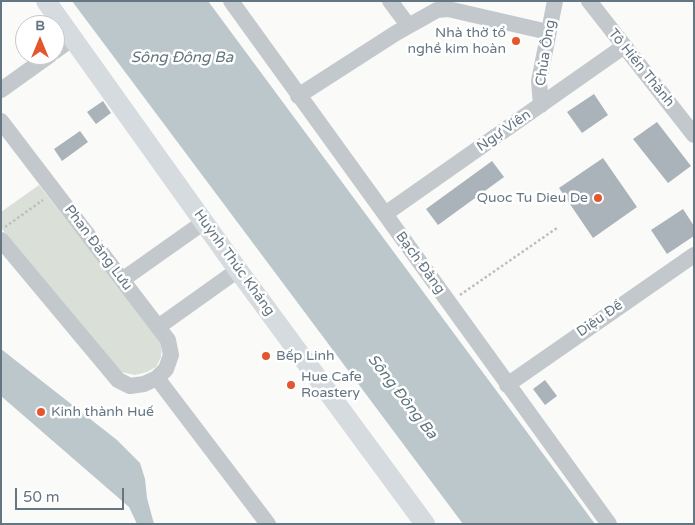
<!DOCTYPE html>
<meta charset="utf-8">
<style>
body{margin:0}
#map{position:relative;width:695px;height:525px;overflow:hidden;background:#fafaf8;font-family:"Varela Round",sans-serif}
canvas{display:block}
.frame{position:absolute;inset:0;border:2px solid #657683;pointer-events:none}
.north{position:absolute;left:15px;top:15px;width:50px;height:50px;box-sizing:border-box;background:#fff;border:1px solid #c1c8cd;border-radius:50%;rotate:0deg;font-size:14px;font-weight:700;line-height:20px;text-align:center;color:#657683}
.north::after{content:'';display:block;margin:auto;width:18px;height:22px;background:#e4572e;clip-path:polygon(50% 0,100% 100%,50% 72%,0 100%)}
.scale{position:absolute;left:15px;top:488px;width:109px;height:22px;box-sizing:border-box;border:2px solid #657683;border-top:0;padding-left:6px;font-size:15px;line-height:18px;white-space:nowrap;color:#657683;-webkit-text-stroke:4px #fff;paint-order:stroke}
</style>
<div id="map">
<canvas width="695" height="525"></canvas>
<div class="frame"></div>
<div class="north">B</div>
<div class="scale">50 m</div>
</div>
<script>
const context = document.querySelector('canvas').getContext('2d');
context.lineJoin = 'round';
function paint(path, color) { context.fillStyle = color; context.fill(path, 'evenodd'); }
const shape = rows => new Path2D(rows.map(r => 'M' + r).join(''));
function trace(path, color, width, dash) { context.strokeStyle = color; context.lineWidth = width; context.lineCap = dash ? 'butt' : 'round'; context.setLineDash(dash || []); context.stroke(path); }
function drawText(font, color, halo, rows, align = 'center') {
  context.font = font + ' "Varela Round",sans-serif'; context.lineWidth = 5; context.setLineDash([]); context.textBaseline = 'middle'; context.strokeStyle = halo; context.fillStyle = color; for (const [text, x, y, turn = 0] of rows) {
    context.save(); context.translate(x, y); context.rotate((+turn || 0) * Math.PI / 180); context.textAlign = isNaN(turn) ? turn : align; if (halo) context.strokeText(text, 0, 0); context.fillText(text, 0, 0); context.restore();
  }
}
const green = shape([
 [39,185,162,343,161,357,156,367,147,372,135,375,121,372,1,228,1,212]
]);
const water = shape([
 [72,1,208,1,595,524,463,524],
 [1,349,117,440,140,463,145,479,147,498,154,524,137,524,129,507,1,396]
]);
const building = shape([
 [594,94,608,115,582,133,567,112],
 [103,101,111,113,96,124,87,112],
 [657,122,691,166,668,183,633,139],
 [80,131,88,142,62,161,54,149],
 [603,158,637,207,593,238,559,188],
 [492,161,504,177,438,225,426,209],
 [683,209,694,226,694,236,667,254,651,230],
 [545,380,557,396,545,405,533,389]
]);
const path = shape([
 [5,227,43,200],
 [460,295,557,228]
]);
const minor = shape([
 [231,1,609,524],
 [390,1,408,25],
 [589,1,694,135],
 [55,51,73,38],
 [1,90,50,55],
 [298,96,396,33,437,10,448,9,548,32],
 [541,105,539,81,555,1],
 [1,121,168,340,171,355,166,369,157,378],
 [385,214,623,47],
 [1,240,118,380,130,386,144,384,157,378,268,524],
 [122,280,204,222],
 [158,327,238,270],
 [507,385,694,255]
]);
const major = shape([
 [46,1,238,270,425,524]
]);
const markers = [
 [516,41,5,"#e4572e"],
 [598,198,5,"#e4572e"],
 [266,356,5,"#e4572e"],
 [291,385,5,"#e4572e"],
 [41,412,5,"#e4572e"]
];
const poiNames = [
 ["Nhà thờ tổ",506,33,"right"],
 ["nghề kim hoàn",506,49,"right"],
 ["Quoc Tu Dieu De",588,198,"right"],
 ["Bếp Linh",276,356],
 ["Hue Cafe",301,377],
 ["Roastery",301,393],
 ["Kinh thành Huế",51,412]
];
const streetNames = [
 ["Chùa Ông",546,53,-81],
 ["Tô Hiến Thành",641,68,51],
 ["Ngự Viên",504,131,-35],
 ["Phan Đăng Lưu",98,248,53],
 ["Huỳnh Thúc Kháng",234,263,54],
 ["Bạch Đằng",420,263,54],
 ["Diệu Đế",600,319,-35]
];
const waterNames = [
 ["Sông Đông Ba",182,58],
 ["Sông Đông Ba",402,397,52]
];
paint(green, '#dadfd7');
paint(water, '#bbc7cb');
paint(building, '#aab3b9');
trace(path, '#bbbfc2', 2.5, [2.5, 2.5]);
trace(minor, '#c3c8cc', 16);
trace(major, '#d6dbdf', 20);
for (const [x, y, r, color] of markers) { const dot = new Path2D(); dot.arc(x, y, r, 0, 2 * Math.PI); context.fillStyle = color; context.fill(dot); trace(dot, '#fff', 2); }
drawText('14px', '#657683', '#fff', poiNames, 'left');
drawText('14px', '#657683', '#fff', streetNames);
drawText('italic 15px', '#60757c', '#fff', waterNames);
</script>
